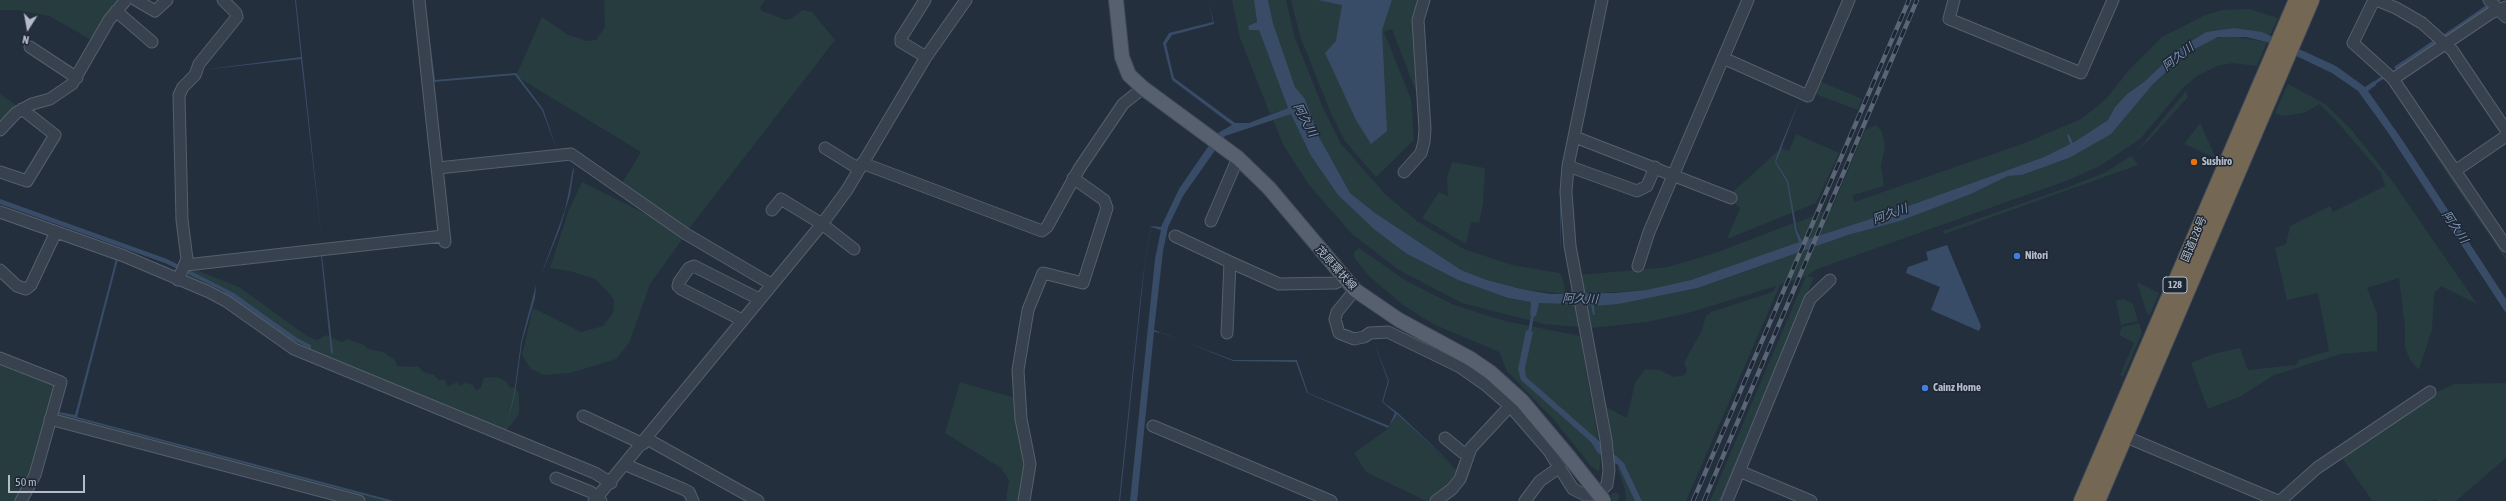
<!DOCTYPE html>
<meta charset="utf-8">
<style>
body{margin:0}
#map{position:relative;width:2506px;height:501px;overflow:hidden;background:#242f3e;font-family:"Asap Condensed",sans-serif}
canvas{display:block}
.north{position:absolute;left:8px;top:8px;width:40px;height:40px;-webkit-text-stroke:3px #1d2633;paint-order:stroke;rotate:191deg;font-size:11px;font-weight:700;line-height:16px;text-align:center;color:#b4bcc9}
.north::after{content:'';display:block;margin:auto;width:14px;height:18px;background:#b4bcc9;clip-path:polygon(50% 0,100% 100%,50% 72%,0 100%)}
.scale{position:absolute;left:8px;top:475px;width:77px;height:18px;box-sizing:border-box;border:2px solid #b4bcc9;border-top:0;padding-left:5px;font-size:12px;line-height:14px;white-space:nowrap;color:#b4bcc9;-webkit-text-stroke:3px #1d2633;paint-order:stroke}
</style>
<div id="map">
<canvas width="2506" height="501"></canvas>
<div class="north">N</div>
<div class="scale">50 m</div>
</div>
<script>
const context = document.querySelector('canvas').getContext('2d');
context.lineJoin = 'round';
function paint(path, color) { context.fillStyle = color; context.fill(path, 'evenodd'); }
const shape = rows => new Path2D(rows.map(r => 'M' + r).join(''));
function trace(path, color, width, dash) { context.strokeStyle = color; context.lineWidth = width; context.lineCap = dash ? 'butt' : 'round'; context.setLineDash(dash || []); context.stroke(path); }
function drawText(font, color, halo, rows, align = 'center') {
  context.font = font + ' "Asap Condensed","Noto Sans JP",sans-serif'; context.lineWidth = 3; context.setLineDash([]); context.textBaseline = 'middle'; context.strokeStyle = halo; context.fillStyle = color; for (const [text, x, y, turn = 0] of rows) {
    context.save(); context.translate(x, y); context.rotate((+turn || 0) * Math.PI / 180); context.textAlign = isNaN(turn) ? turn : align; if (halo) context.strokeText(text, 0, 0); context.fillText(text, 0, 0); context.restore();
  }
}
const green = shape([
 [0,0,126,0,97,43,49,16,19,10,0,10],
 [604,0,765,0,760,8,762,11,786,20,792,18,803,10,812,12,835,40,688,230,619,188,641,152,516,76,542,17,568,35,587,41,596,40,605,27],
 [1232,0,1254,0,1257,22,1248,26,1249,30,1259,30,1288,108,1270,114,1240,38],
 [1268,0,1286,0,1295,38,1323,108,1341,144,1385,194,1417,221,1464,249,1512,265,1559,273,1562,276,1566,294,1521,289,1487,280,1461,270,1375,213,1350,193,1318,135,1305,99,1295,87,1273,23],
 [1291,0,1418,0,1418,97,1392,29,1384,32,1411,99,1414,140,1376,177,1345,141,1330,111,1300,36],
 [2249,9,2278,18,2270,35,2234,28,2206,32,2180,48,2144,82,2127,94,2115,107,2108,120,2077,141,2073,143,2069,134,2067,135,2070,144,2044,157,1889,213,1802,241,1796,223,1832,208,1865,130,1876,125,1882,132,1885,147,1881,166,1884,186,1853,195,1854,202,2025,143,2081,119,2105,100,2130,69,2162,37,2205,15,2223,10],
 [2230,36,2267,42,2257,66,2233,63,2217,66,2197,76,2184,87,2140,139,2100,166,2066,181,1817,269,1807,276,1814,277,1719,501,1710,501,1806,276,1780,285,1686,501,1642,501,1627,468,1613,453,1606,407,1627,418,1635,383,1645,369,1659,370,1674,377,1684,375,1687,370,1684,363,1702,330,1706,316,1711,312,1773,292,1776,286,1688,313,1647,322,1591,328,1544,324,1462,303,1399,270,1352,234,1309,185,1284,146,1273,120,1291,113,1311,156,1338,195,1375,230,1407,254,1458,280,1508,298,1532,302,1530,315,1539,303,1592,305,1593,315,1594,306,1619,304,1699,288,1848,235,1900,221,1971,194,2008,176,2022,175,2069,158,2129,110,2153,84,2187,53,2211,39],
 [2346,44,2353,49,2386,79,2392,85,2506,256,2506,260,2449,177,2392,88,2384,78],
 [1819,81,1862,99,1858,110,1815,94],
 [2288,84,2325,104,2350,128,2393,182,2477,304,2441,286,2434,293,2432,329,2419,370,2410,360,2405,348,2405,328,2399,278,2367,288,2377,314,2377,351,2341,354,2274,375,2241,396,2208,409,2191,363,2213,354,2240,348,2248,370,2296,365,2299,360,2329,351,2318,293,2287,300,2275,248,2286,244,2290,226,2330,206,2333,212,2385,186,2381,173,2333,117,2319,104,2304,113,2282,116,2275,113],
 [2186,91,2188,97,2149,140,2131,156,2138,165,1944,234,1943,231,2069,187,2106,172,2131,156,2140,147],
 [0,94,19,107,0,124],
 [2200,123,2216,158,2184,144],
 [1796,134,1839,153,1816,203,1727,239,1740,208,1730,199,1732,193,1781,148,1789,151],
 [1452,162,1485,168,1483,203,1479,223,1471,222,1466,244,1422,218,1439,192,1448,196,1447,178],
 [582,182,686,234,650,284,629,343,616,359,570,373,544,375,531,369,522,355,533,308,581,332,603,326,613,313,614,300,610,294,595,279,570,271,550,268,568,212],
 [1794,223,1800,242,1691,280,1646,290,1584,294,1580,275,1668,267,1715,253],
 [1359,248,1405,280,1454,305,1505,321,1580,336,1601,455,1599,472,1591,466,1555,421,1507,371,1499,352,1433,324,1403,305,1369,276,1356,260,1354,255,1355,251],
 [191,268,239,287,307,336,317,340,326,335,342,342,347,339,364,345,368,349,383,352,395,360,397,366,413,367,418,366,423,372,434,375,439,380,445,380,447,387,457,382,460,386,465,383,473,385,476,391,481,387,484,378,498,377,507,382,510,388,513,387,519,392,519,414,505,432,310,352,183,278,186,273,221,290,310,348,311,345,297,338,234,293,187,270],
 [2137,282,2159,293,2150,315,2147,314],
 [2124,299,2133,304,2138,321,2121,325,2116,301],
 [2139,323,2142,333,2123,377,2120,375,2134,343,2119,335,2122,327],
 [0,360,57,382,31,477,18,501,0,501],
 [960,382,1015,398,1027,482,1021,501,1006,501,1009,480,1001,468,945,433],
 [2506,383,2506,458,2456,501,2437,501,2436,499,2430,501,2371,501,2372,500,2340,455,2422,400,2445,388,2454,384],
 [56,413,59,414,386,501,369,501,56,417],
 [1396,413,1459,472,1455,481,1431,501,1426,501,1366,472,1354,453,1389,428],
 [1616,464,1626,478,1635,501,1626,501,1625,490],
 '1610.5 497a4.5 4.5 0 1 1 9 0a4.5 4.5 0 1 1-9 0Z'
]);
const water = shape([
 [295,0,296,0,322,243,301,59,202,70,301,57],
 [425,0,435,80,516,73,543,109,557,150,542,110,515,75,434,82],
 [1209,0,1214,24,1172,35,1166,44,1174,78,1235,123,1249,123,1288,108,1259,30,1249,30,1248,26,1257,22,1254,0,1268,0,1273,23,1295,87,1305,99,1318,135,1350,193,1375,213,1461,270,1487,280,1521,289,1550,294,1615,293,1646,290,1691,280,1799,242,1795,230,1787,182,1775,162,1780,147,1800,99,1776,162,1788,181,1797,230,1802,241,1889,213,2044,157,2070,144,2067,135,2069,134,2073,143,2108,120,2115,107,2127,94,2144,82,2180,48,2206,32,2234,28,2262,32,2336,66,2365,87,2374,81,2376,85,2368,91,2403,141,2506,299,2506,313,2387,131,2358,91,2332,73,2267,42,2246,37,2218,37,2187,53,2153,84,2111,134,2069,158,2022,175,2008,176,1971,194,1900,221,1848,235,1698,288,1619,304,1594,306,1595,315,1593,315,1591,305,1539,303,1536,316,1530,315,1531,302,1508,298,1458,280,1407,254,1375,230,1338,195,1311,156,1291,114,1225,136,1183,196,1168,227,1163,251,1154,330,1233,360,1297,360,1308,393,1389,426,1395,413,1382,402,1388,381,1374,342,1389,381,1383,402,1398,413,1456,468,1397,414,1388,428,1307,393,1296,362,1233,361,1163,333,1154,332,1137,501,1130,501,1155,259,1161,230,1151,227,1145,262,1120,501,1119,501,1140,302,1145,261,1151,226,1161,227,1179,189,1203,154,1218,133,1232,125,1172,80,1163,43,1169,33,1213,22],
 [1318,0,1392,0,1382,30,1387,131,1371,144,1356,120,1325,53,1336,41,1342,5],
 [1842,0,1844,0,1807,87,1805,86],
 [2494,0,2501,0,2447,36,2443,35],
 [2434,40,2435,44,2396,70,2394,67],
 [562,160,574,169,570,195,559,231,541,275,565,210,570,185,573,168],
 [0,199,167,259,234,293,297,338,311,345,311,349,291,339,221,290,165,263,0,204],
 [1560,199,1561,199,1561,258],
 [1947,245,1981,326,1979,331,1931,310,1940,287,1906,273,1908,267,1928,260,1926,252],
 [321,255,322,255,333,353,331,353],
 [116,259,118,259,77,417,394,501,386,501,59,414,59,412,75,415],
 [536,285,535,298,522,342,515,394,507,425,514,394,521,342],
 [1526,330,1533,332,1525,368,1526,377,1624,463,1642,501,1635,501,1618,465,1598,453,1591,442,1521,380,1518,369],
 [1750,427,1720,501,1719,501]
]);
const stream = shape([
 [2373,84,2385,76],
 [1529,335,1533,313]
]);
const minor = shape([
 [136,0,155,11,167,0],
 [419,0,445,242],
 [925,0,901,38,901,42,926,57],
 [1954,0,1949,19,2081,73,2113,0],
 [2374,0,2353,43,2393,79,2506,246],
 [2376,0,2396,8,2422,23,2452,50,2506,130],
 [2489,0,2506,17],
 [116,11,152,42],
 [30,47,77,78],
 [1723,58,1808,96,1849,0],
 [2393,79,2491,13,2506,7],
 [0,130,16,113,32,104,50,99,72,84,109,20,126,0],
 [1575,137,1731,198],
 [825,148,859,169],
 [862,163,1042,231,1047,227,1079,169,1123,104,1143,88],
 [1568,166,1637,191,1647,186,1655,167],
 [438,168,571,154,686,234,771,284],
 [2455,171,2506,136],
 [0,172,27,181,55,135,22,109],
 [1404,172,1421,153,1424,142,1425,129,1418,20,1424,0],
 [772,210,781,199,822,224,854,249],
 [0,212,124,256,209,292,226,301,294,349,595,473,611,483],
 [1211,221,1238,158],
 [1175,236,1230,262],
 [186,265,443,236],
 [1638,266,1649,232,1748,0],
 [0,270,17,286,26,289,31,285,56,232],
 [178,280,187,259,182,220,179,95,183,87,195,75,199,64,237,17,236,13,223,0],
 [1355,290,1337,312,1335,319,1339,333,1354,339,1364,337,1370,333,1388,332,1460,367,1487,386,1510,406,1549,451,1573,489,1585,495,1592,495,1598,493,1607,485,1609,470,1606,440,1570,246,1566,192,1568,166,1602,0],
 [742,320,681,289,678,286,679,282,689,268,694,266,759,299],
 [1227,333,1230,262,1279,284,1335,283,1344,279],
 [0,358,61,382,35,475,21,501],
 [583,416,643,444],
 [50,419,359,501],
 [1153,426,1331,501],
 [2124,436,2278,501],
 [1445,438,1462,452,1468,453],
 [647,439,758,501],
 [626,465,683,489,689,492,693,501],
 [1739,471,1811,501],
 [556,478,591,492,601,501],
 [594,501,822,224,847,190,926,57,966,0],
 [1024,501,1030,464,1021,419,1018,370,1028,310,1043,273,1083,283,1107,208,1104,200,1073,178],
 [1436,501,1452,489,1460,479,1471,448,1510,406],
 [1525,501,1540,481,1560,467],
 [1727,501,1810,299,1830,280],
 [2280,501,2317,468,2430,392]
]);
const major = shape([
 [1116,0,1122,57,1129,75,1143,88,1238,158,1269,188,1355,290,1399,320,1471,359,1490,372,1522,401,1569,457]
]);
const highway = shape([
 [2082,501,2297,0],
 [2097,501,2311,0]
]);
const rail = shape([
 [1693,501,1909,0],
 [1704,501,1917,0]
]);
const majorBridge = shape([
 [1569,457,1604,501]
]);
const markers = [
 [2194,162,4,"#e8710a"],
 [2017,256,4,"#3f7fe0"],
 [1925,388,4,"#3f7fe0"]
];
const shields = [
 [2175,285,24]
];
const shieldNames = [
 ["128",2175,285]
];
const poiNames = [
 ["Sushiro",2202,162],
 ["Nitori",2025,256],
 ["Cainz Home",1933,388]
];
const streetNames = [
 ["国道128号",2194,239,-67],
 ["茂原環状線",1336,268,48]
];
const waterNames = [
 ["阿久川",2178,57,-38],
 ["阿久川",1305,120,62],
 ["阿久川",1890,214,-20],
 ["阿久川",2455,227,56],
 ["阿久川",1580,299,2]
];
paint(green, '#263c3f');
paint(water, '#394c67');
trace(stream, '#394c67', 3);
trace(minor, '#565f6c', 13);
trace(major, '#414a57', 16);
trace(highway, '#434c59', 18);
trace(minor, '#38414e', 11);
trace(major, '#56606e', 14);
trace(highway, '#746855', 16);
trace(rail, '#5a6575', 4.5);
trace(rail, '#1d2633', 3, [9]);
trace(majorBridge, '#414a57', 16, []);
trace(majorBridge, '#56606e', 14);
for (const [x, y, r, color] of markers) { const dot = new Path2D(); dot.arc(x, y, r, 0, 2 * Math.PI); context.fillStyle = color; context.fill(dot); trace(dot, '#1d2633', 1.5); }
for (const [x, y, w] of shields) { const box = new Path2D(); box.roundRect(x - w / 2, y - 8, w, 16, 3); context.fillStyle = '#1d2633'; context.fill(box); trace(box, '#b4bcc9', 1); }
drawText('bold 10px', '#b4bcc9', null, shieldNames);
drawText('bold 11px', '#b4bcc9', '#1d2633', poiNames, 'left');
drawText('11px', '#b4bcc9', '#1d2633', streetNames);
drawText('italic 12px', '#7c92b1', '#1d2633', waterNames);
</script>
